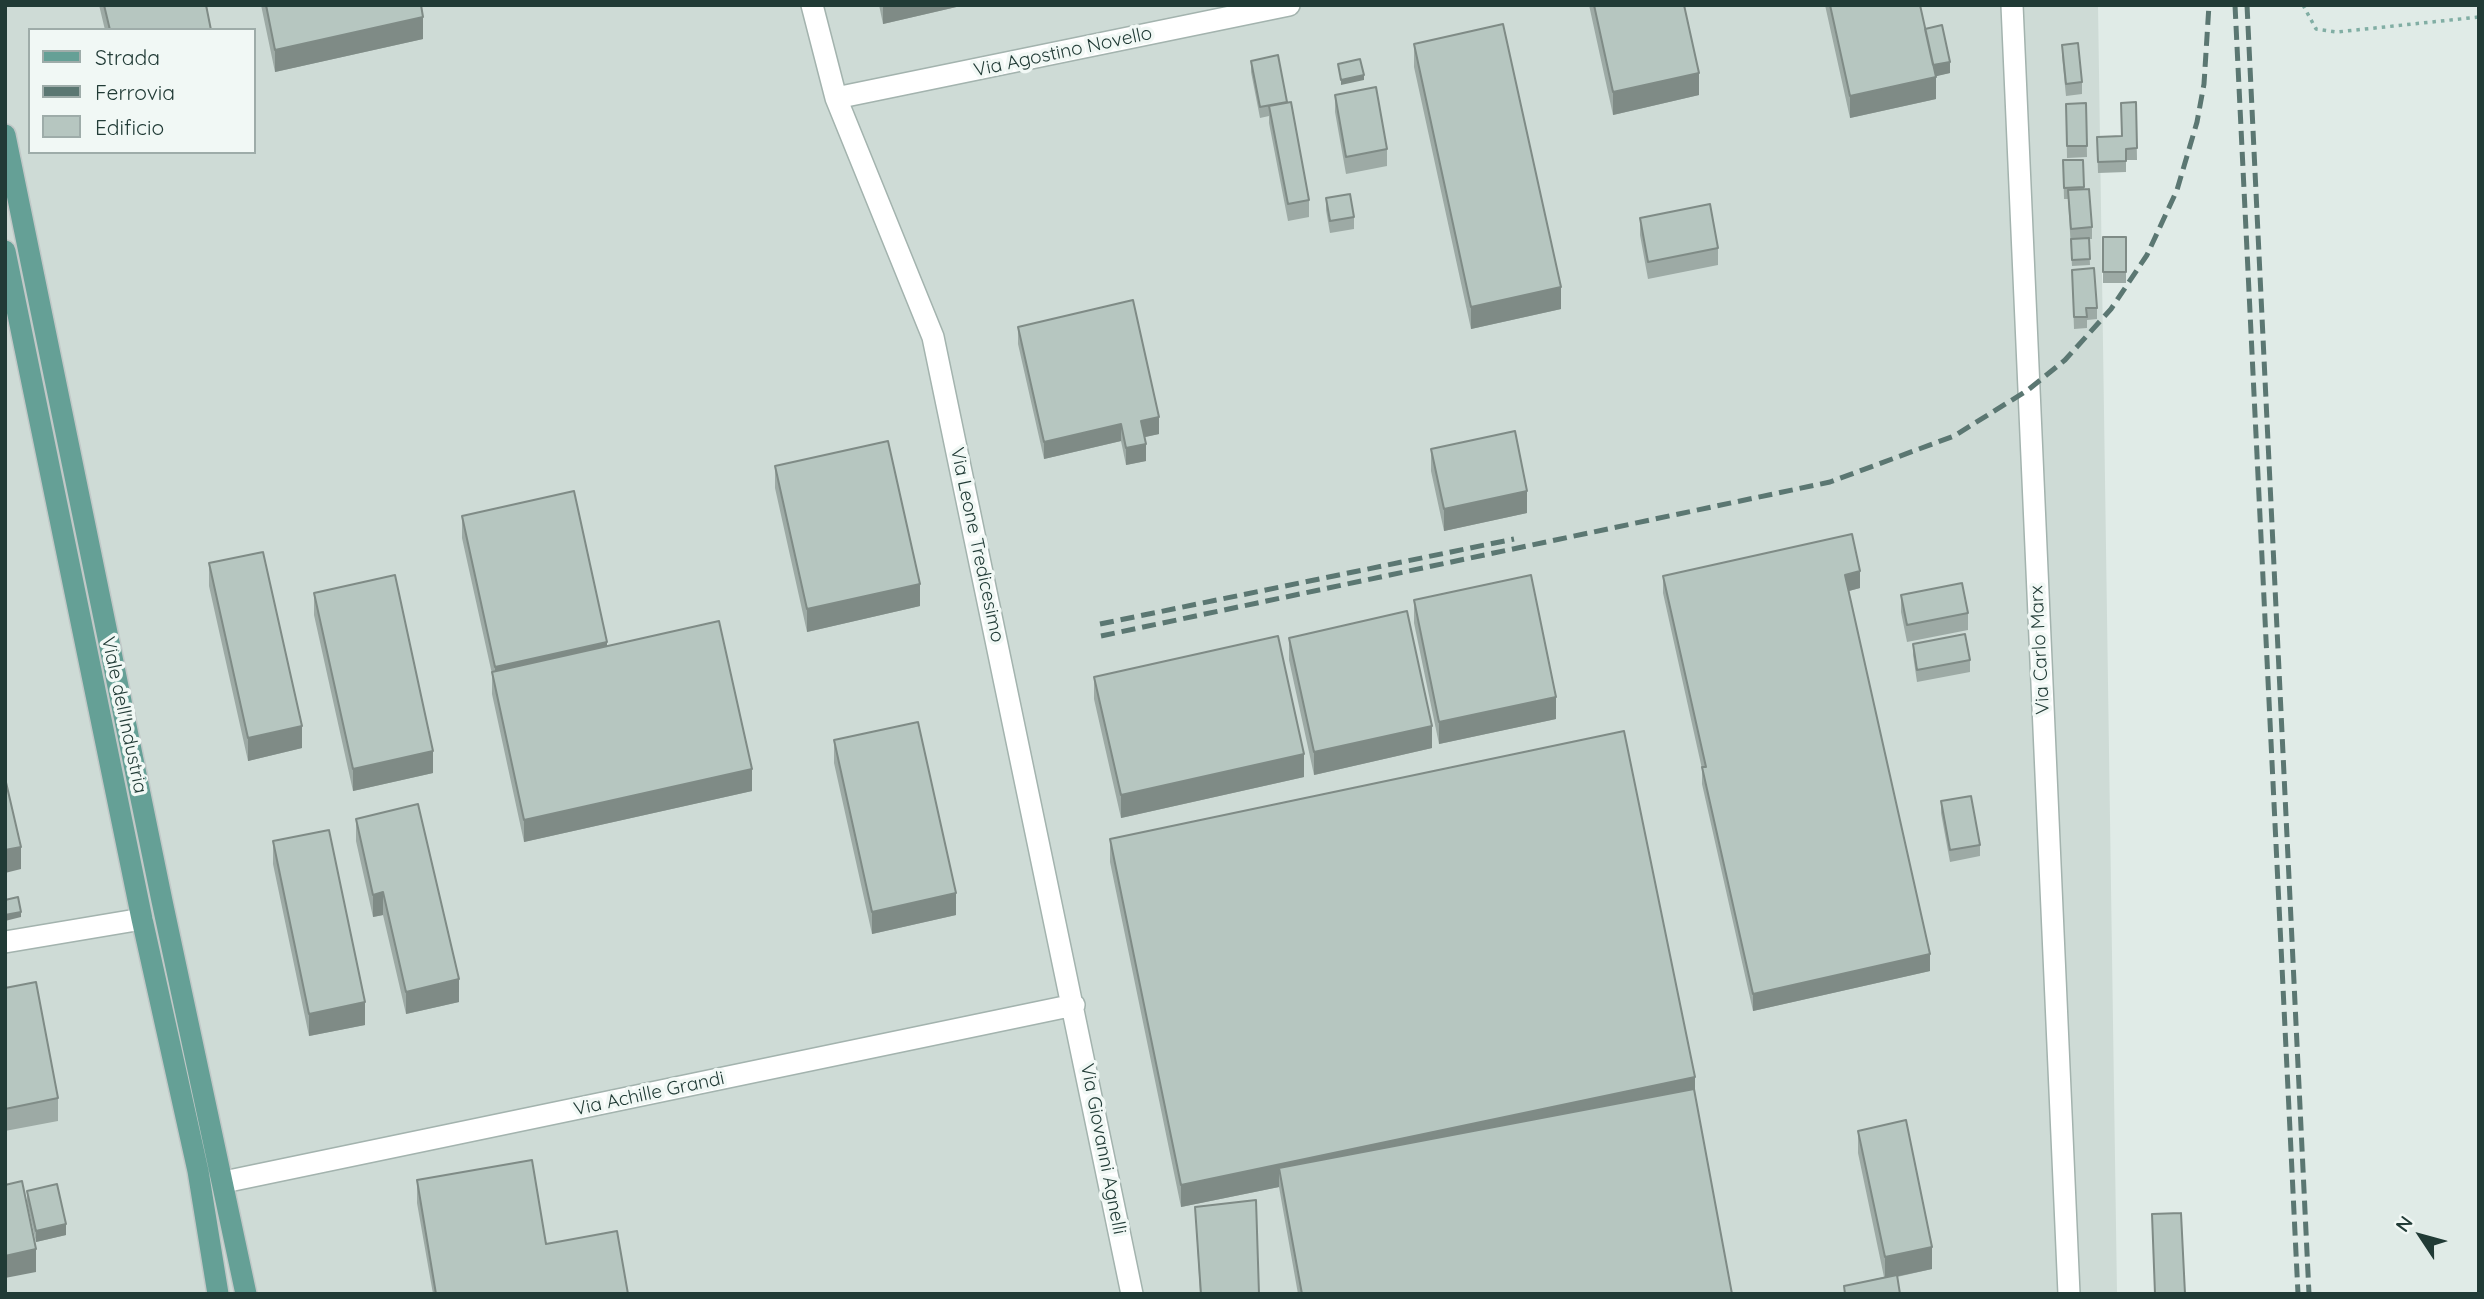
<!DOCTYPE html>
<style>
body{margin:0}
#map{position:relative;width:2484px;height:1299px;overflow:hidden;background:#e0ebe7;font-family:Quicksand,sans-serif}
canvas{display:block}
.frame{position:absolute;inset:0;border:7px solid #213b36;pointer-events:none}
.legend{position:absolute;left:28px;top:28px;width:228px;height:126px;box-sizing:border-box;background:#f1f8f5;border:2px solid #9eaca9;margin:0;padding:9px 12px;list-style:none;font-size:21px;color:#213b36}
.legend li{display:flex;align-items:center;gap:14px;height:35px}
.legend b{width:35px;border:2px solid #9eaca9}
.north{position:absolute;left:2386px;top:1201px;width:70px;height:70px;-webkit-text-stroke:5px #f1f8f5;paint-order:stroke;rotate:306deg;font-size:19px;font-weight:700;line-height:28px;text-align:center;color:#213b36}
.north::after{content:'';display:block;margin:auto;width:24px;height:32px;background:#213b36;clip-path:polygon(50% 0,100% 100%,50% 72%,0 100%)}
</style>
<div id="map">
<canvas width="2484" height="1299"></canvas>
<div class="frame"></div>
<ul class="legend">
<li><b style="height:9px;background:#65a096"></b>Strada</li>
<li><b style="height:9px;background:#5b7772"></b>Ferrovia</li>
<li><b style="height:19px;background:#b6c6c0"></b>Edificio</li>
</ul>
<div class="north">N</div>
</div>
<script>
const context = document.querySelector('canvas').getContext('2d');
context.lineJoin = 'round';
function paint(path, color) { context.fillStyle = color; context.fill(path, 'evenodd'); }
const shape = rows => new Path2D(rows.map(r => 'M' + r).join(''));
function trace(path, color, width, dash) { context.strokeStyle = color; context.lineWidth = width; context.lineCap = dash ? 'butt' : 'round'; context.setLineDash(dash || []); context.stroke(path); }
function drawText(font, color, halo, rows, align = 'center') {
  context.font = font + ' Quicksand,sans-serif'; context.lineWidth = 7; context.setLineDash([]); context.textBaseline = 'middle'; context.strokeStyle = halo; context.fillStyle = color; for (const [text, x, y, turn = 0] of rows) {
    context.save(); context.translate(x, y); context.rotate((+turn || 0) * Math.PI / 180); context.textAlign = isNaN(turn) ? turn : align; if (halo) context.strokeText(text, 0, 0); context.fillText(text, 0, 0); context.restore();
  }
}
const built = shape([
 [5,5,2098,5,2117,1294,5,1294],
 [30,30,254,30,254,152,30,152]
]);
const path = shape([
 [2303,5,2316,29,2337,32,2479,17]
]);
const minor = shape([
 [812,5,836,98,933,337,1132,1294],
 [2012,5,2069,1294],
 [836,98,1289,5],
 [5,942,142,919],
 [224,1182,1074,1005]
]);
const major = shape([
 [5,135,162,901,246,1294],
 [5,251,142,919,198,1171,218,1294]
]);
const rail = shape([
 [2235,5,2298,1294],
 [2247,5,2309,1294],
 [1100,624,1514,539],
 [1101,636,1830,482,1954,436,2028,390,2065,360,2111,309,2147,255,2177,190,2197,122,2204,84,2209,5]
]);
const wall = shape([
 [99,5,206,5,211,30,105,30],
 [261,5,421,5,423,39,275,72],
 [879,5,965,5,883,24],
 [1589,5,1684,5,1699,95,1613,115],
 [1825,5,1920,5,1925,29,1950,73,1935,76,1936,99,1850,118],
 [1414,44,1561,309,1471,329,1414,67],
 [2062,45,2082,82,2082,94,2066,96,2062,56],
 [1251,61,1287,102,1309,200,1309,217,1288,221,1269,123,1269,116,1260,118,1251,72],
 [1335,95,1387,149,1387,166,1346,174,1335,112],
 [2136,102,2137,160,2126,160,2126,172,2098,173,2097,137,2121,136],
 [2086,103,2087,157,2067,158,2066,104],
 [2063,160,2083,160,2084,189,2092,227,2092,239,2089,239,2090,265,2072,266,2068,199,2064,199],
 [1326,198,1354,217,1354,229,1330,233,1326,210],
 [1640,218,1718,248,1718,265,1648,279,1640,235],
 [2103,237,2126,237,2126,283,2103,283],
 [2072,270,2097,308,2097,319,2087,320,2087,328,2074,329],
 [1018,327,1159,434,1144,437,1146,461,1126,465,1121,441,1044,459,1018,344],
 [1431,449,1527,513,1444,531,1431,471],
 [775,466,920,606,807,632,775,488],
 [462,516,607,646,752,791,524,842,492,694,492,674,462,538],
 [209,563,302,748,248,761,209,586],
 [1663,576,1860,588,1849,591,1930,971,1753,1011,1702,784,1702,769,1663,593],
 [314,593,433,773,353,791,314,615],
 [1901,595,1968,613,1968,630,1907,642,1901,612],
 [1414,600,1556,719,1439,744,1414,623],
 [1289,638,1432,748,1314,775,1289,660],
 [1913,644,1970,660,1970,672,1917,682,1913,655],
 [1094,677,1304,777,1121,818,1094,699],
 [834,740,956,915,872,934,834,763],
 [1941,801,1980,845,1980,856,1950,862,1941,813],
 [356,819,459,1002,406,1014,383,915,373,917,356,841],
 [1110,839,1695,1096,1732,1294,1298,1294,1279,1187,1181,1207,1110,862],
 [273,841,365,1025,309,1036,273,864],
 [5,988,58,1098,58,1121,5,1131],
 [1858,1131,1932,1269,1897,1277,1900,1294,1844,1294,1844,1286,1884,1277,1858,1153],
 [417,1180,546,1244,628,1294,433,1294,417,1203],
 [27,1191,66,1235,36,1242,27,1202],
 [1195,1207,1259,1294,1200,1294]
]);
const shadedWall = shape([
 [883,5,965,5,883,24],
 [423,17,423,39,275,72,275,50],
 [1950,62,1950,73,1933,77,1933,65],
 [1699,73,1699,95,1613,115,1613,92],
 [1364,75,1364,80,1341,85,1341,80],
 [1936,77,1936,99,1850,118,1850,96],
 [1561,287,1561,309,1471,329,1471,307],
 [1159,417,1159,434,1141,438,1141,421],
 [1121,424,1121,441,1044,459,1044,442],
 [1146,444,1146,461,1126,465,1126,448],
 [1527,491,1527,513,1444,531,1444,509],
 [1860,571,1860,588,1845,592,1845,575],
 [920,584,920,606,807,632,807,609],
 [607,642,607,665,495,690,495,667],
 [1556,697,1556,719,1439,744,1439,722],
 [302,726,302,748,248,761,248,738],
 [1432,726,1432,748,1314,775,1314,752],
 [433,751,433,773,353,791,353,769],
 [1304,754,1304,777,1121,818,1121,795],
 [752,769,752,791,524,842,524,820],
 [21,847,21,869,5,873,5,850],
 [383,892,383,915,373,917,373,895],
 [956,893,956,915,872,934,872,912],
 [21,912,21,917,5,921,5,915],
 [1930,954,1930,971,1753,1011,1753,994],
 [459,979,459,1002,406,1014,406,992],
 [365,1002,365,1025,309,1036,309,1014],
 [1695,1077,1695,1099,1279,1168,1279,1187,1181,1207,1181,1185],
 [66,1224,66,1235,36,1242,36,1231],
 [1932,1247,1932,1269,1885,1279,1885,1257],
 [36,1249,36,1272,5,1278,5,1256]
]);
const building = shape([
 [104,5,206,5,211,30,110,30,104,5],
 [266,5,421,5,423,17,275,50,266,5],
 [1594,5,1684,5,1699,73,1613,92,1594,5],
 [1830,5,1920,5,1936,77,1850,96,1830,5],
 [1503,24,1561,287,1471,307,1414,44,1503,24],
 [1942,25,1950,62,1933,65,1925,29,1942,25],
 [2078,43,2082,82,2066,84,2062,45,2078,43],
 [1278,55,1287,102,1260,107,1251,61,1278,55],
 [1360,59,1364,75,1341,80,1338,64,1360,59],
 [1376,87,1387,149,1346,157,1335,95,1376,87],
 [1291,102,1309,200,1288,204,1269,106,1291,102],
 [2136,102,2137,148,2126,149,2126,161,2098,162,2097,137,2122,136,2121,103,2136,102],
 [2086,103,2087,146,2067,146,2066,104,2086,103],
 [2063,160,2083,160,2084,187,2064,188,2063,160],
 [2089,189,2092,227,2071,229,2068,190,2089,189],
 [1350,194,1354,217,1330,221,1326,198,1350,194],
 [1710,204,1718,248,1648,262,1640,218,1710,204],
 [2103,237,2126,237,2126,272,2103,272,2103,237],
 [2089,238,2090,259,2072,260,2071,239,2089,238],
 [2094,268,2097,308,2086,308,2087,317,2074,317,2072,270,2094,268],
 [1133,300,1159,417,1141,421,1146,444,1126,448,1121,424,1044,442,1018,327,1133,300],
 [1515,431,1527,491,1444,509,1431,449,1515,431],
 [888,441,920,584,807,609,775,466,888,441],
 [574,491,607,642,495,667,462,516,574,491],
 [1852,534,1860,571,1845,575,1930,954,1753,994,1702,767,1706,767,1663,576,1852,534],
 [263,552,302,726,248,738,209,563,263,552],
 [395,575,433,751,353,769,314,593,395,575],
 [1531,575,1556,697,1439,722,1414,600,1531,575],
 [1962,583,1968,613,1907,625,1901,595,1962,583],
 [1407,611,1432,726,1314,752,1289,638,1407,611],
 [719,621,752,769,524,820,492,672,719,621],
 [1965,634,1970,660,1917,670,1913,644,1965,634],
 [1278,636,1304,754,1121,795,1094,677,1278,636],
 [918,722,956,893,872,912,834,740,918,722],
 [1624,731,1695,1077,1181,1185,1110,839,1624,731],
 [5,778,21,847,5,850,5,778],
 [1971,796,1980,845,1950,850,1941,801,1971,796],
 [418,804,459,979,406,992,383,892,373,895,356,819,418,804],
 [329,830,365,1002,309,1014,273,841,329,830],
 [18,897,21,912,5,915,5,900,18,897],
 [36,982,58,1098,5,1109,5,988,36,982],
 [1694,1089,1732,1294,1302,1294,1279,1168,1694,1089],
 [1906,1120,1932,1247,1885,1257,1858,1131,1906,1120],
 [532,1160,546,1244,617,1231,628,1294,436,1294,417,1180,532,1160],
 [22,1181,36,1249,5,1256,5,1185,22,1181],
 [57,1184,66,1224,36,1231,27,1191,57,1184],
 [1256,1200,1259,1294,1201,1294,1195,1207,1256,1200],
 [2181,1213,2185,1294,2155,1294,2152,1214,2181,1213],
 [1897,1275,1900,1294,1845,1294,1844,1286,1897,1275]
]);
const streetNames = [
 ["Via Agostino Novello",1063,52,-12],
 ["Via Leone Tredicesimo",977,545,78],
 ["Via Carlo Marx",2040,650,-93],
 ["Viale dell'Industria",124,715,78],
 ["Via Achille Grandi",649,1094,-12],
 ["Via Giovanni Agnelli",1103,1149,79]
];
paint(built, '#cedbd6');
trace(minor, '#a3b3ae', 24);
trace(major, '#c1c8c7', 24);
trace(path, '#81aea4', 3.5, [3.5, 5]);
trace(minor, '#fff', 21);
trace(major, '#65a096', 21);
trace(rail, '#5b7772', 5, [14, 7]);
paint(wall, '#9daaa5');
paint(shadedWall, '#7f8b86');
paint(building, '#b6c6c0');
trace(building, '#7f8b86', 2);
drawText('19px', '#213b36', '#f1f8f5', streetNames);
</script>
